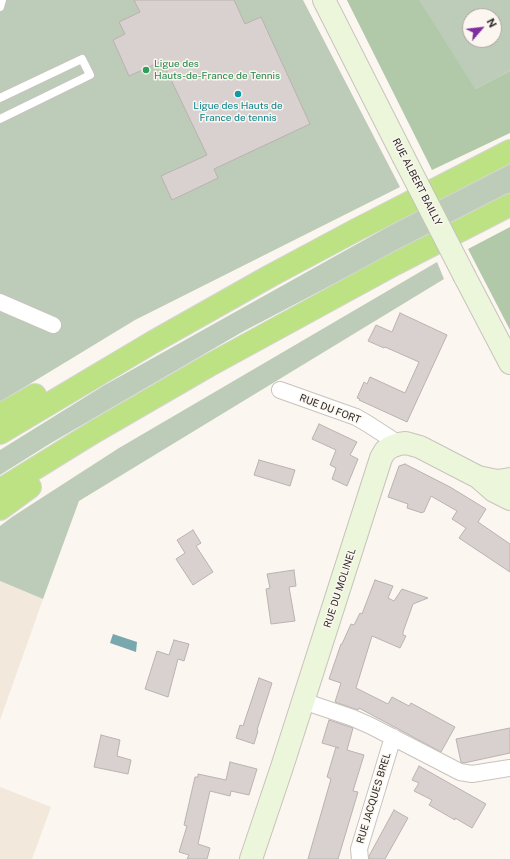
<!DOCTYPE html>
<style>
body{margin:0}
#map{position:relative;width:510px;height:859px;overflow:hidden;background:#fbf6ef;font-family:"Public Sans",sans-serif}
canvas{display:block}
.north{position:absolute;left:462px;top:8px;width:40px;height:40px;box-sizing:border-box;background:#fbf6ef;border:1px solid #a9a59f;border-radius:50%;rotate:62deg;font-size:11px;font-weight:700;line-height:16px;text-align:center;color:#2d2b28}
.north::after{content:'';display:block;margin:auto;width:14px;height:18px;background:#802e9e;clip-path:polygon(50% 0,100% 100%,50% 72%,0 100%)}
</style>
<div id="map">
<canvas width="510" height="859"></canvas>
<div class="north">N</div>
</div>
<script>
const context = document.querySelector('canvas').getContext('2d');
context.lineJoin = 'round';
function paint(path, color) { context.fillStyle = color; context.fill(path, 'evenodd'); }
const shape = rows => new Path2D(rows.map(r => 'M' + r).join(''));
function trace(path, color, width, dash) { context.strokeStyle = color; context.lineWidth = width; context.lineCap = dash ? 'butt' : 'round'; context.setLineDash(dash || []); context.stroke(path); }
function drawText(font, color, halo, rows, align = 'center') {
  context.font = font + ' "Public Sans",sans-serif'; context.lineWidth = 3; context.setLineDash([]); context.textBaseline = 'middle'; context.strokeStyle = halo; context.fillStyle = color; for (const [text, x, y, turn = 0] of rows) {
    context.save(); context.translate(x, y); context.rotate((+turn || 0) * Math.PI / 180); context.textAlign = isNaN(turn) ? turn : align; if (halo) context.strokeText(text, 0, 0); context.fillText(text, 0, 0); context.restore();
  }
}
const built = shape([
 [0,581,43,599,0,720],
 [0,787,51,807,32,859,0,859]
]);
const green = shape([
 [0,0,303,0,400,187,135,320,0,402],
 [347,0,510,0,510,71,409,123],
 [470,16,494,16,494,40,470,40],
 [510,163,510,193,469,213,244,331,51,443,0,475,0,450,103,386,228,316,391,225],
 [437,262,444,279,79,501,43,599,0,581,0,526,12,517,119,448]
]);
const forest = shape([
 [347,0,419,0,475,89,510,71,510,133,432,170],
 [510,227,510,330,468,249]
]);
const water = shape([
 [113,634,137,642,136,652,110,643]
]);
const building = shape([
 [134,0,234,0,245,24,261,17,310,124,214,169,218,178,172,200,161,176,207,155,162,61,129,76,113,40,125,34,119,22,140,12,134,0],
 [400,313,447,335,407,422,359,400,360,399,357,398,364,382,367,384,370,377,405,393,419,362,385,347,384,348,368,341,376,325,392,332,400,313],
 [319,424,357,442,350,455,358,459,347,486,332,479,336,468,330,465,336,450,312,439,319,424],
 [259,460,295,470,290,486,254,475,259,460],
 [405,464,450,487,486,509,478,522,510,544,510,572,459,538,466,528,452,519,457,511,431,496,424,512,423,512,422,513,407,508,408,504,388,497,399,466,405,464],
 [193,530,201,543,196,546,213,572,193,585,176,559,185,553,177,540,193,530],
 [294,570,296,586,289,587,295,621,271,624,266,589,270,588,267,574,294,570],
 [375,580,393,586,388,598,394,601,402,589,428,598,413,604,403,632,403,635,406,636,400,648,372,636,356,688,388,704,392,697,409,706,411,703,455,727,441,752,359,708,358,710,335,702,341,683,329,679,341,644,342,644,351,624,354,625,360,613,362,614,375,580],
 [174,640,189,644,184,661,178,659,168,697,145,689,157,651,169,655,174,640],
 [259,678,272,683,257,730,258,731,254,744,236,738,240,725,243,726,259,678],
 [329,720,353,728,347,750,364,755,353,791,358,792,338,859,308,859,331,779,327,777,336,747,339,748,322,743,329,720],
 [510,728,510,753,464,763,461,762,456,739,510,728],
 [101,735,120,740,117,756,131,760,128,774,94,767,101,735],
 [230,762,257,769,249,795,231,791,230,796,210,791,198,844,210,848,207,859,187,859,189,855,179,852,187,826,184,825,195,777,198,777,198,774,226,780,230,762],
 [419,766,486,804,472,828,455,818,455,820,429,805,432,800,414,791,419,783,412,780,419,766],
 [394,810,408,818,385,859,369,859,369,856,394,810]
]);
const lane = shape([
 [0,7,2,0],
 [0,98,82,59,90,75,0,119]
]);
const street = shape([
 [0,302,53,325],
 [280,390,356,417,368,424,399,444],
 [303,701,353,718,371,726,460,772,472,774,510,768],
 [360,859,359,849,393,737]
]);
const secondary = shape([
 [324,0,403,156],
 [465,277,510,363],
 [478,477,497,481,510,479],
 [251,859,282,767,381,458,385,451,391,447,399,444,406,443,420,447,478,477,494,491,510,499]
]);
const highway = shape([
 [0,415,35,395],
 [0,433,153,342,270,276,356,230,510,151],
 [0,490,94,432,208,366,393,265,510,205],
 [0,509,30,487]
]);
const secondaryBridge = shape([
 [403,156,465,277]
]);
const markers = [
 [146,70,4,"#2e9e5b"],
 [238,94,4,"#0f9aa8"]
];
const leisureNames = [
 ["Ligue des",154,64],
 ["Hauts-de-France de Tennis",154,76]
];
const cultureNames = [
 ["Ligue des Hauts de",238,106],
 ["France de tennis",238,118]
];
const streetNames = [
 ["RUE ALBERT BAILLY",417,182,63],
 ["RUE DU FORT",330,409,21],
 ["RUE DU MOLINEL",340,588,-72],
 ["RUE JACQUES BREL",374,798,-73]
];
paint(built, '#f2e8dc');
paint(green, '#bdccb8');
paint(forest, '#b1c9a9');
paint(water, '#78a7ad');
paint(building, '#d9d1cf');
trace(building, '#bab2af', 1);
trace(lane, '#c8c3bd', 10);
trace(street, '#c8c3bd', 18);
trace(secondary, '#c8c3bd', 24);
trace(highway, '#d5d5d4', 24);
trace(lane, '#fff', 8);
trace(street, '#fff', 16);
trace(secondary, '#ebf6da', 22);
trace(highway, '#bde284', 22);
trace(secondaryBridge, '#c8c3bd', 24, []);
trace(secondaryBridge, '#ebf6da', 22);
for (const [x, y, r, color] of markers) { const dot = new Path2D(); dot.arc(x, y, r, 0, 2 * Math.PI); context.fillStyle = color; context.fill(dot); trace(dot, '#fbf6ef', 1.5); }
drawText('10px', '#27864d', '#fbf6ef', leisureNames, 'left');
drawText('10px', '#0d838f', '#fbf6ef', cultureNames);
drawText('10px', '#2d2b28', '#fbf6ef', streetNames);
</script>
